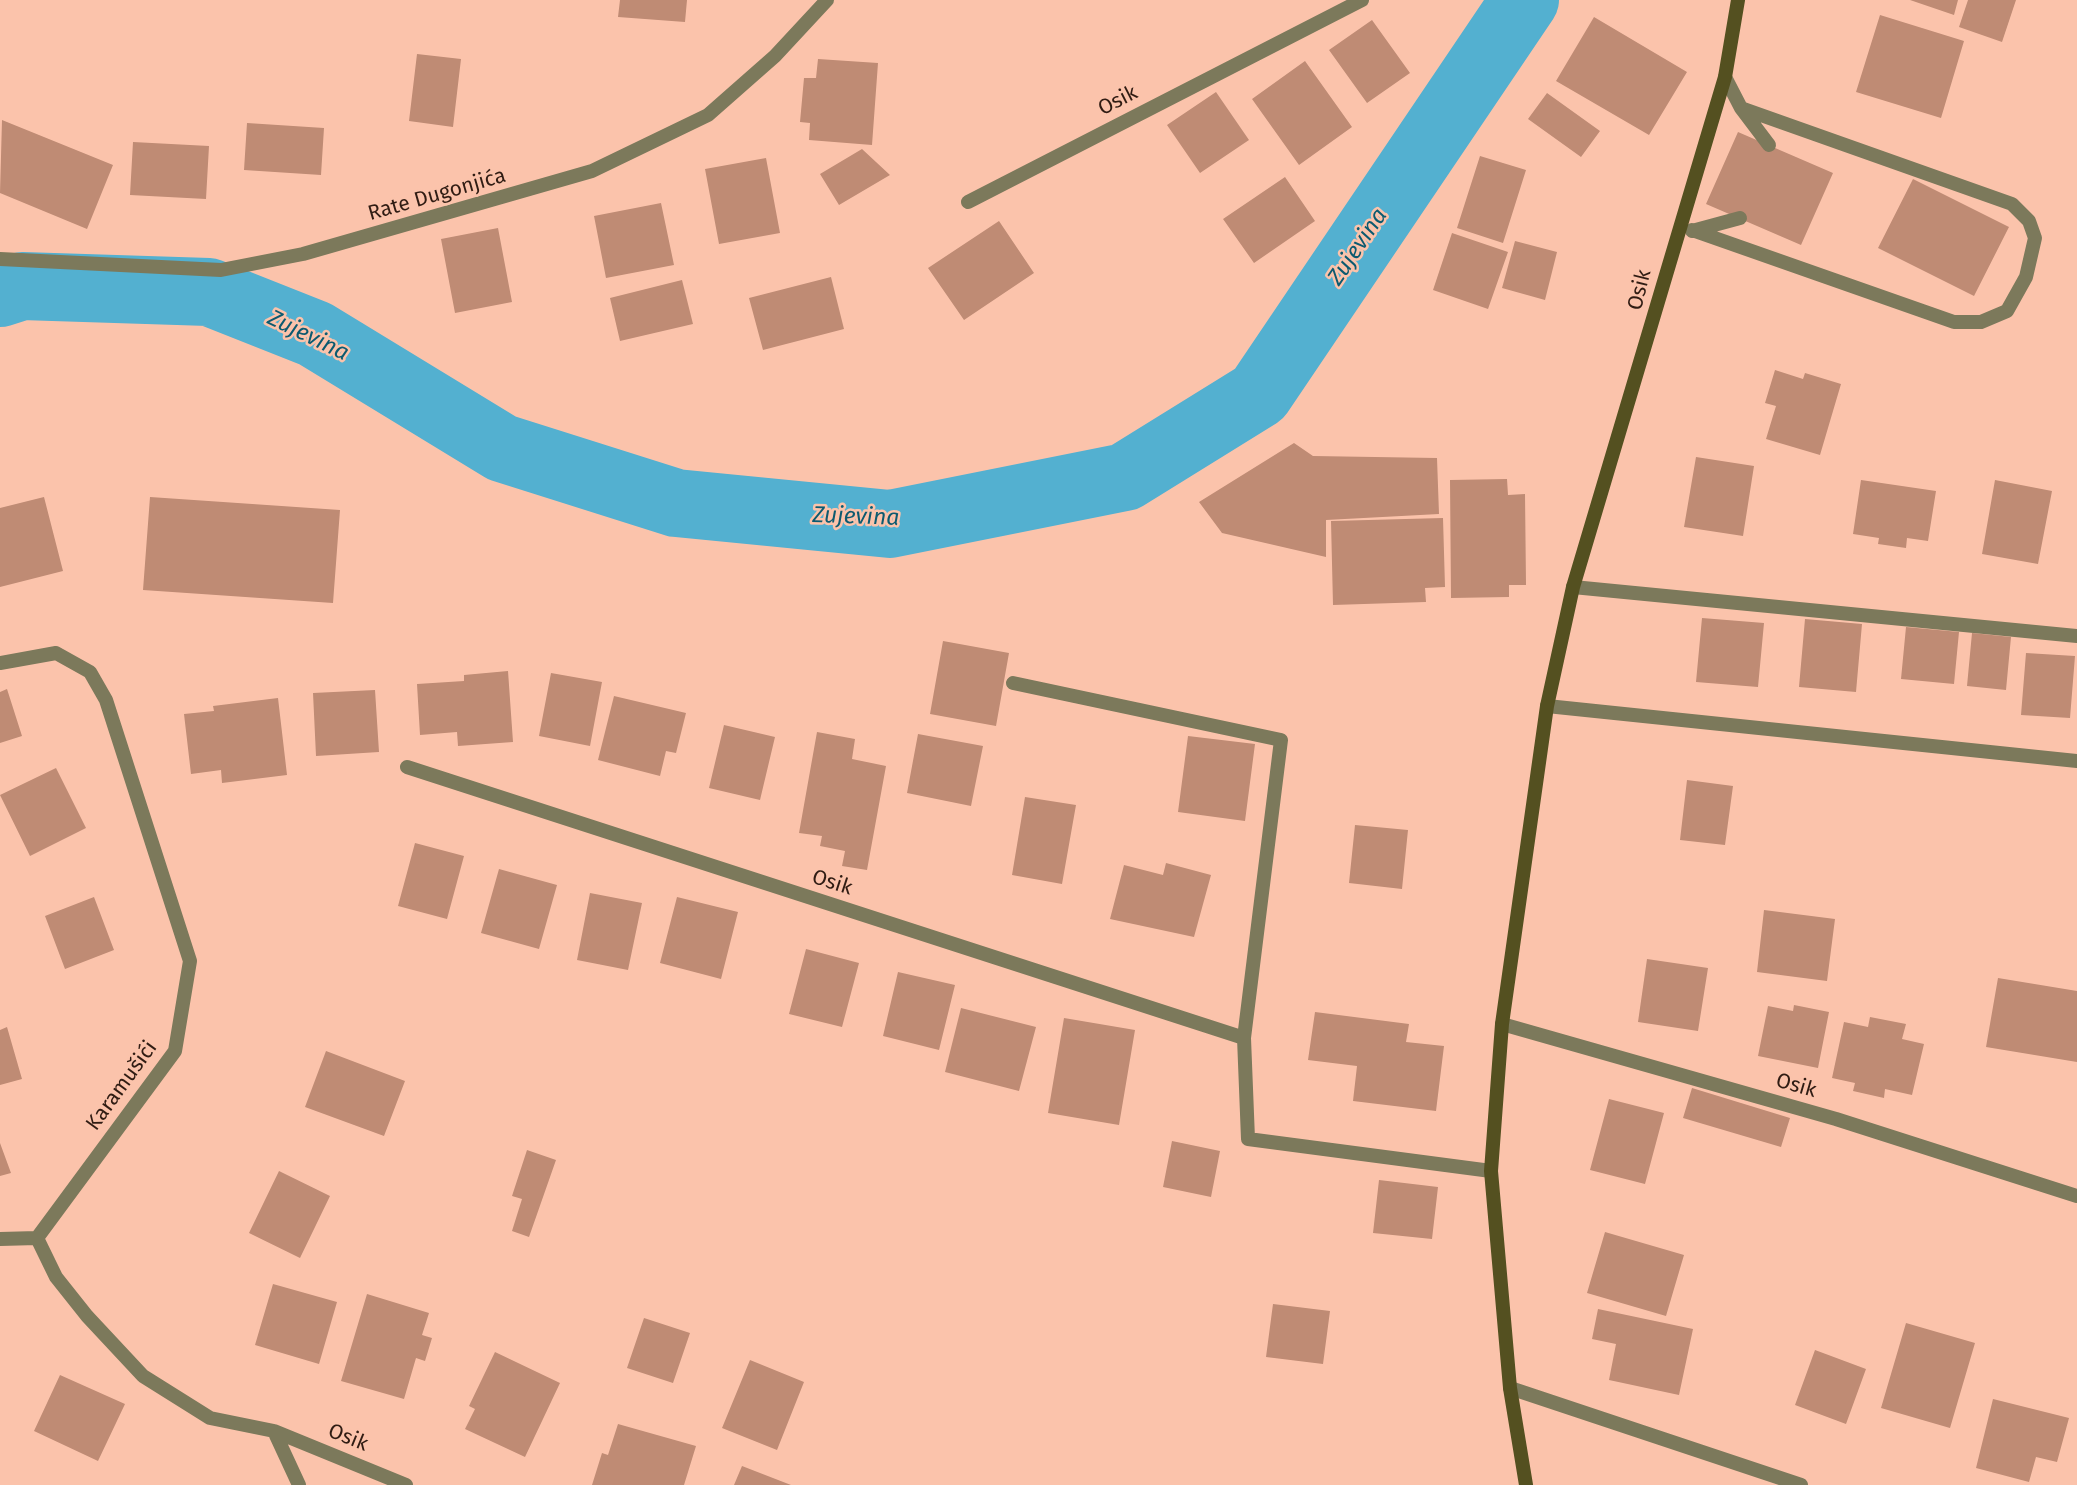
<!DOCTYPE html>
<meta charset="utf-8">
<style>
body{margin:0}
canvas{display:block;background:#fbc3ab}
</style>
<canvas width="2077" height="1485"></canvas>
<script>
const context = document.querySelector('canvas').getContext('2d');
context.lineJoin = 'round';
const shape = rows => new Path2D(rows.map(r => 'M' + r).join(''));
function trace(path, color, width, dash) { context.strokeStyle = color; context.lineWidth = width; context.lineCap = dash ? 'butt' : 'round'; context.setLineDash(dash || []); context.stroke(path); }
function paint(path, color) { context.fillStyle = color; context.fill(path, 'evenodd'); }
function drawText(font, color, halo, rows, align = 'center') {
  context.font = font + ' "Fira Sans",sans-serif'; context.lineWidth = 5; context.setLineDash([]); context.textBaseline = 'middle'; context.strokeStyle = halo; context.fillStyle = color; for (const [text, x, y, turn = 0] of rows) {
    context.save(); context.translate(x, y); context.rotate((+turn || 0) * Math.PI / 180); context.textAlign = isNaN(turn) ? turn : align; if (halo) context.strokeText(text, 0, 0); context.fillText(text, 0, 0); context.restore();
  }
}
const river = shape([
 [0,293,22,286,209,292,315,334,502,448,676,503,890,524,1125,477,1259,394,1525,0]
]);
const building = shape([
 [620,0,687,0,685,22,618,17],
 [1910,0,1958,0,1954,15],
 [1968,0,2016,0,2002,42,1959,27],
 [1880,15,1964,41,1941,118,1856,92],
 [1594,17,1687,72,1649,135,1556,81],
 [1372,20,1410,73,1367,103,1329,50],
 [417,54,461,59,453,127,409,121],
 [818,59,878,63,872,145,809,140,810,123,800,122,804,78,816,78],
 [1305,61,1352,127,1299,165,1252,99],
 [1216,92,1249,140,1200,173,1167,125],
 [1547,93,1600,131,1581,157,1528,119],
 [2,120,113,165,87,229,0,193],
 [247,123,324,128,321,175,244,170],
 [1738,132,1833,173,1801,245,1706,204],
 [133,142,209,146,206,199,130,195],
 [862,149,890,175,839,205,820,174],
 [1480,156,1526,170,1503,243,1457,228],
 [766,158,780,233,719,244,705,169],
 [1285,177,1315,221,1254,263,1223,219],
 [1913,179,2009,227,1974,296,1878,248],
 [661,203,674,265,606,278,594,216],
 [999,221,1034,273,964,320,928,268],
 [498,228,512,302,455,313,441,239],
 [1452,233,1508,252,1488,309,1433,290],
 [1515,241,1557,252,1545,300,1502,288],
 [831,277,844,329,763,350,749,298],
 [682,280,693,324,620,341,610,298],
 [1775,370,1803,379,1805,373,1841,384,1820,455,1766,439,1776,406,1765,403],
 [1294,443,1313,456,1437,458,1439,514,1326,520,1326,557,1222,533,1199,502],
 [1696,457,1754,466,1743,536,1684,527],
 [1507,479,1508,495,1525,494,1526,585,1509,585,1509,597,1451,598,1450,480],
 [1861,480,1936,491,1928,541,1907,538,1906,548,1878,544,1879,538,1853,534],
 [1995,480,2052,491,2038,564,1982,554],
 [44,497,63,571,0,587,0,508],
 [150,497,340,510,333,603,143,590],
 [1443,518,1445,587,1425,588,1426,602,1333,605,1331,521],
 [1702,618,1764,623,1758,687,1696,682],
 [1805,619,1862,624,1856,692,1799,687],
 [1906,627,1959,632,1954,684,1901,679],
 [1972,633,2011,637,2006,690,1967,686],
 [943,641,1009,653,996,726,930,714],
 [2026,653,2075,656,2070,718,2021,715],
 [508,671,513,742,458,746,457,732,420,735,417,684,464,681,464,675],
 [551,673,602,682,590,746,539,736],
 [7,689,22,736,0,743,0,692],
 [375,690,379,752,316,756,313,693],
 [614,696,686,713,676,753,666,751,660,776,598,760],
 [278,698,287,775,222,783,221,770,191,774,184,714,214,711,213,706],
 [724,725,775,737,760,800,709,788],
 [817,732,855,739,852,759,886,766,867,870,842,866,845,851,820,846,822,836,799,833],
 [918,734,983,746,971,806,907,793],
 [1188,736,1255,744,1245,821,1178,812],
 [56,768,86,828,30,856,0,795],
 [1687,780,1733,786,1725,845,1680,840],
 [1025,797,1076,805,1062,884,1012,875],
 [1355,825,1408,830,1402,889,1349,883],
 [415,843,464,856,447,919,398,906],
 [1166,863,1211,875,1194,937,1110,919,1124,865,1163,875],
 [499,869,557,885,539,949,481,933],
 [590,893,642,903,628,970,577,960],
 [94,897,114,950,65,969,45,916],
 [677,897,738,912,721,979,660,963],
 [1764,910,1835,919,1827,981,1757,972],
 [806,949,859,963,842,1027,789,1014],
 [1647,959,1708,968,1698,1031,1638,1022],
 [898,972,955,985,939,1050,883,1036],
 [1998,978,2077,991,2077,1062,1986,1047],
 [1794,1005,1829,1012,1818,1068,1758,1056,1768,1006,1793,1011],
 [961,1008,1036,1027,1019,1091,945,1072],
 [1315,1012,1409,1024,1406,1042,1444,1046,1436,1111,1353,1101,1357,1066,1308,1060],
 [1870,1017,1906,1024,1902,1039,1924,1044,1912,1095,1885,1089,1884,1098,1853,1091,1855,1083,1832,1078,1844,1022,1868,1027],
 [1064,1018,1135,1030,1119,1125,1048,1113],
 [7,1027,22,1079,0,1085,0,1030],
 [326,1051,405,1081,384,1136,305,1107],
 [1692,1088,1790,1118,1781,1147,1683,1118],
 [1609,1099,1664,1113,1645,1184,1590,1170],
 [1172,1141,1220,1151,1211,1197,1163,1187],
 [0,1143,11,1173,0,1176],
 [527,1150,556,1160,529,1237,512,1231,522,1199,512,1196],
 [279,1171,330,1196,300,1258,249,1233],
 [1379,1180,1438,1187,1432,1239,1373,1233],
 [1605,1232,1684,1255,1666,1316,1587,1293],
 [273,1284,337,1302,319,1364,255,1345],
 [367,1294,429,1313,422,1335,432,1338,425,1361,416,1358,404,1399,341,1381],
 [1273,1304,1330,1311,1323,1364,1266,1357],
 [1598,1309,1693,1329,1679,1395,1609,1380,1616,1344,1592,1339],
 [644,1318,690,1333,673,1383,627,1368],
 [1906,1323,1975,1343,1950,1428,1881,1408],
 [1815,1350,1866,1369,1846,1424,1795,1405],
 [495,1352,560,1383,525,1457,465,1429,475,1409,469,1406],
 [750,1360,804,1382,777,1450,722,1428],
 [60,1375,125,1404,98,1461,34,1431],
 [1993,1399,2069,1418,2057,1462,2036,1457,2029,1482,1976,1468],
 [618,1424,696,1446,684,1485,592,1485,602,1453,608,1455],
 [742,1466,791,1485,734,1485]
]);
const lane = shape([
 [1725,77,1741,108,1769,145],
 [1692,230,1954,322,1981,322,2007,311,2026,277,2035,238,2029,221,2012,204,1741,108],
 [1692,231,1740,218]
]);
const street = shape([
 [968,202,1362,0],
 [0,259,221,270,303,254,592,171,708,115,775,56,827,0],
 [1573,587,2077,636],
 [0,663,56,653,90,672,106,700,190,961,175,1051,37,1238,56,1277,87,1316,143,1376,210,1418,274,1431,299,1485],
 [1013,683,1281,740,1244,1038],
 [1547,706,2077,761],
 [407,767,1244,1038,1248,1139,1491,1171],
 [1502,1024,1836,1119,2077,1196],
 [0,1239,37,1238],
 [1510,1388,1801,1485],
 [274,1431,406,1485]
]);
const secondary = shape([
 [1526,1485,1510,1388,1491,1171,1502,1024,1547,706,1573,587,1725,77,1738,0]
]);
const streetNames = [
 ["Osik",1118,101,-27],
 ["Rate Dugonjića",437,195,-16],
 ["Osik",1640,290,-76],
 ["Osik",832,883,18],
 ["Karamušići",122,1086,-54],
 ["Osik",1796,1086,16],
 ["Osik",348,1438,22]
];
const waterNames = [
 ["Zujevina",1358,247,-56],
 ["Zujevina",308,336,26],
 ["Zujevina",856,517,2]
];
trace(river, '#53b0d0', 68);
paint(building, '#bf8b74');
trace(lane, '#7c795b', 14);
trace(street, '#7c795b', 14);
trace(secondary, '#545020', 14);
drawText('21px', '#301c13', '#fbc3ab', streetNames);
drawText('italic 23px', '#0c5a70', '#fbc3ab', waterNames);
</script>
